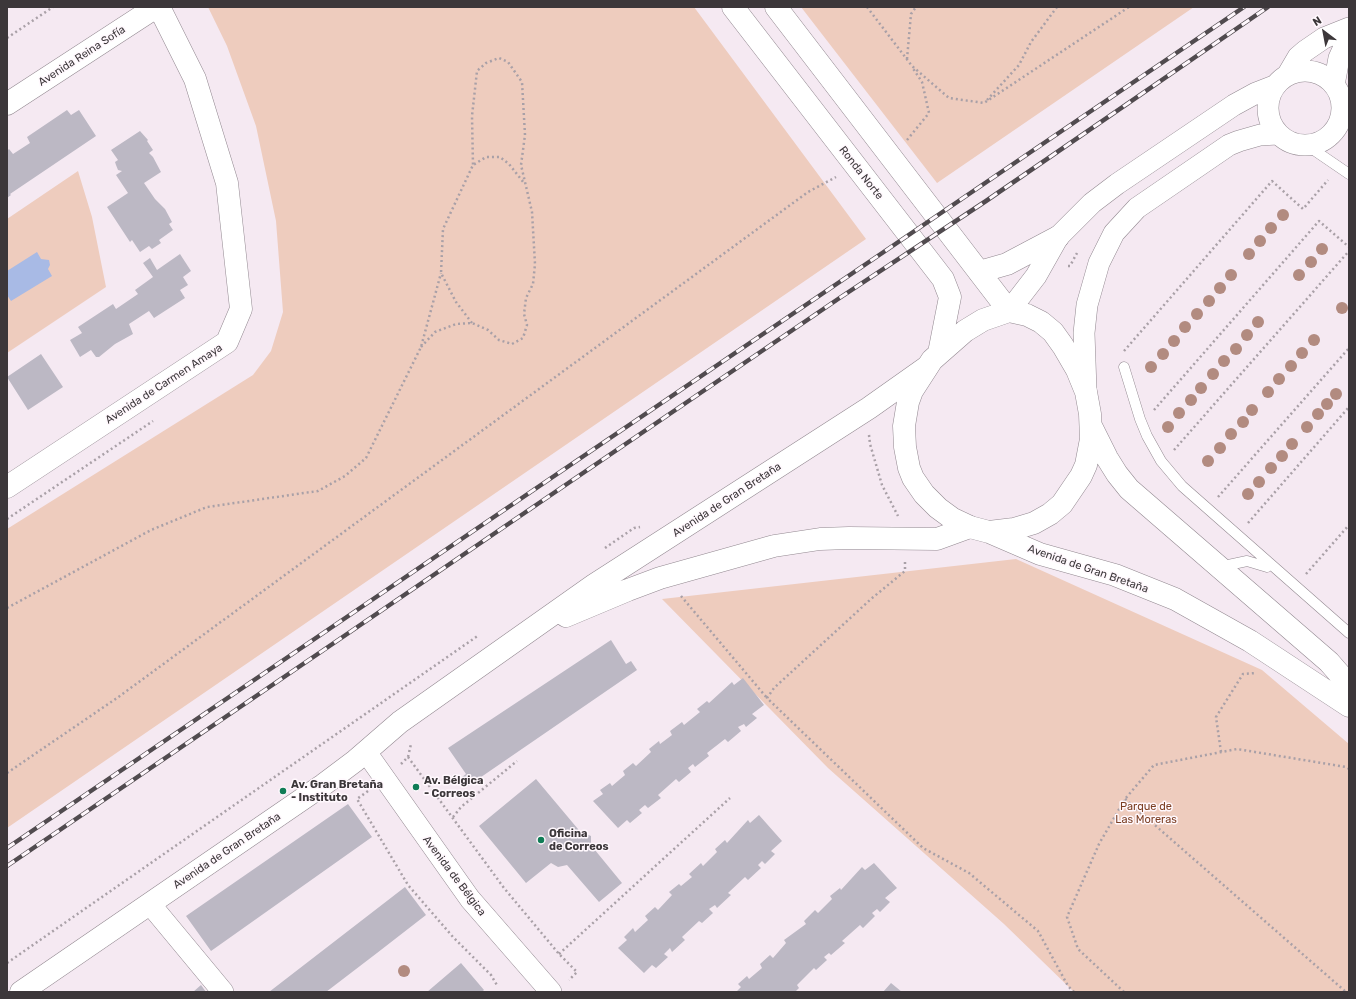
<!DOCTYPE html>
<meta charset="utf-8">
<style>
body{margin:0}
#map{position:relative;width:1356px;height:999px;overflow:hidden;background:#f5e9f2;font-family:Rubik,sans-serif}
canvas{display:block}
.frame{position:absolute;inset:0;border:8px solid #3c373a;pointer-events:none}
.north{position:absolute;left:1304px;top:12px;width:40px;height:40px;-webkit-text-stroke:3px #fff8fd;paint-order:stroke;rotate:328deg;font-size:11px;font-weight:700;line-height:16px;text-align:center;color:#3c373a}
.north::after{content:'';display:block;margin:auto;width:14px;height:18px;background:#3c373a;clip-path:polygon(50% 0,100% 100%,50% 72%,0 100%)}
</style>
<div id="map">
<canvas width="1356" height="999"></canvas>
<div class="frame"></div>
<div class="north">N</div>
</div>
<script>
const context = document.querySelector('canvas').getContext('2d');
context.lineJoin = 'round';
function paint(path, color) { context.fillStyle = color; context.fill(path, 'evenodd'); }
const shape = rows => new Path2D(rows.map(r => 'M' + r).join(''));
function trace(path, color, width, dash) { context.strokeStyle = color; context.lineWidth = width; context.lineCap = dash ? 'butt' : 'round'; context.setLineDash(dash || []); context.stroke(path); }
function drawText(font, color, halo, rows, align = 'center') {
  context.font = font + ' Rubik,sans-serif'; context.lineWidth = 3; context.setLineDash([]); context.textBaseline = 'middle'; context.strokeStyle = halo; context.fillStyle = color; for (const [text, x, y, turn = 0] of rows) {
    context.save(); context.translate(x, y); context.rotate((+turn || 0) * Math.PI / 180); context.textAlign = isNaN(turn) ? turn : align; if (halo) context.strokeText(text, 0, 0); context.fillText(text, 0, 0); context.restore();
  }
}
const green = shape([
 [208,7,694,7,866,239,7,828,7,529,253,375,271,351,283,312,276,221,256,126,227,46],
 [801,7,1194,7,937,183],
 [78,171,92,217,106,287,7,353,7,219],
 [1016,559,1262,670,1349,744,1349,992,1074,992,1004,924,828,768,662,599]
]);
const water = shape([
 [37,252,41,259,49,260,50,265,48,269,52,276,11,301,7,295,7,271]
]);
const building = shape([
 [67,110,71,115,79,110,96,136,10,194,11,195,7,198,7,151,9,149,13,154,30,143,27,137],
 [140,131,148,140,147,141,153,150,149,153,153,157,161,172,144,183,155,199,165,209,172,222,169,224,173,230,159,240,161,243,152,249,149,246,140,252,132,240,130,242,107,207,128,193,116,175,122,171,118,170,116,165,115,162,118,160,111,150],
 [180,254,191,271,183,277,188,285,180,290,185,298,154,318,149,311,129,324,133,334,115,344,99,357,96,357,91,350,80,357,70,340,82,333,78,327,113,304,116,309,138,294,135,290,153,277,143,263,150,258,157,270],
 [41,354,63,387,28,410,7,377],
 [611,640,626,664,631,661,637,670,468,786,462,777,466,774,448,748],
 [743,678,764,705,752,714,757,718,746,727,744,724,738,727,741,731,728,742,725,739,707,753,709,756,695,767,693,764,688,768,691,772,679,782,676,779,658,795,661,798,648,808,645,805,639,810,642,813,630,823,627,820,618,828,593,801,603,794,600,790,610,783,612,786,625,775,623,771,633,763,636,766,651,752,649,749,659,741,660,744,672,735,670,731,682,722,684,725,700,712,697,709,707,701,709,703,732,682,734,685],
 [536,779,583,835,586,834,591,836,591,842,590,844,622,883,599,902,567,865,558,867,551,863,526,883,479,826],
 [348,804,372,837,211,951,186,916],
 [759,815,782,841,771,851,775,854,765,864,762,861,758,865,761,868,748,880,745,877,728,893,731,895,717,908,715,905,709,909,713,913,702,923,699,921,682,937,685,940,672,952,670,948,664,954,668,957,656,968,652,965,644,973,618,948,627,940,624,937,633,928,635,932,648,920,645,916,655,907,658,910,672,895,669,892,679,884,681,886,692,877,689,874,701,863,703,866,717,852,715,849,725,840,727,843,748,820,750,823],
 [874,863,897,888,885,898,890,902,880,912,877,909,872,913,875,916,863,928,860,925,842,941,845,943,831,955,829,953,824,957,827,960,816,970,814,968,797,985,799,988,795,992,736,992,741,987,738,984,747,976,749,979,762,968,760,964,770,955,773,958,786,943,784,940,806,924,804,921,815,910,818,913,832,899,830,896,840,888,841,890,862,867,865,870],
 [405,887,426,915,377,953,326,992,269,992],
 [461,963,484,990,482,992,427,992],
 [891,983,902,992,883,992],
 [201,985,206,992,193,992]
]);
const path = shape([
 [867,7,912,66,949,98,984,103,1129,7],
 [7,38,53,7],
 [907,59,911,14,916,7],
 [987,100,1019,65,1031,42,1057,7],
 [907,140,929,113,922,82,912,67],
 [1068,266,1070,266,1077,253],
 [472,323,456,302,441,273,443,229,473,165,486,157,500,157,509,164,524,183],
 [421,347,435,332,456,324,472,323,488,330,499,340,512,344,523,338,527,325,524,314,526,298,533,284,535,264,532,212,521,165,525,135,522,82,508,62,499,58,486,63,477,71,472,116,473,165],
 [1124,351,1272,181,1303,209,1328,180],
 [1154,410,1319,221,1349,247],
 [869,435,870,444,882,485,898,516],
 [1174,450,1349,251],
 [1218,497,1349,348],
 [7,519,153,421],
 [1248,523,1349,407],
 [605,548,634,528,640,527],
 [905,562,905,571,871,599,774,688,767,698,923,848,969,873,1038,931,1068,986,1074,992],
 [1306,574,1349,525],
 [681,596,767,698],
 [7,608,151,530,207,507,318,491,345,476,366,458,421,347,441,273],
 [1221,752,1216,717,1243,674,1256,673],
 [408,757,504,888,559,954,577,972,569,980],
 [401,764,408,757,411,744],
 [7,773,117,698,808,192,836,177],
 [368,791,357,799,408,885,453,937,491,975,498,987],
 [1125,799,1346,992],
 [453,817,461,807,517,761],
 [559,954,730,798],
 [7,963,479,635],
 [1124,992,1078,949,1067,917,1099,844,1125,799,1154,765,1237,749,1346,767,1349,769]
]);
const lane = shape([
 [1341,105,1349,104],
 [1308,146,1349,174],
 [1124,367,1140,419,1147,436,1161,461,1182,486,1349,633],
 [1219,567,1247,561,1267,567]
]);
const street = shape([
 '1268 108a37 37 0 1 1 74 0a37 37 0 1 1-74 0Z',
 [1288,74,1298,57,1305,51,1324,38,1349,28],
 [1334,85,1339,58,1349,36],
 [1009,311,1036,276,1058,237,1092,203,1117,184,1234,105,1256,93,1274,86],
 [1086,390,1084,333,1087,305,1099,263,1114,233,1137,208,1229,145,1239,141,1260,135,1277,134],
 [366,752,470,899,551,992],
 [150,904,223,992]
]);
const secondary = shape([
 [7,104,156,7],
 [7,487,227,342,241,309,227,183,195,79,159,7],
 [566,616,628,590,660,578,774,546,820,539,849,538,937,539,970,527],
 [21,992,323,785,355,761,400,722,594,585,869,408,927,367]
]);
const primary = shape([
 [733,7,943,279,950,297,939,353],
 [776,7,1009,311],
 [979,272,1007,264,1058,237],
 [1009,311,1027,315,1041,322,1053,332,1063,346,1077,370,1086,392,1090,414,1091,439,1086,465,1081,476,1062,504,1050,514,1034,523,1014,529,989,532,970,527,953,519,938,508,924,494,913,478,909,468,905,447,904,426,908,402,912,391,932,360,965,331,983,320,1009,311],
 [1091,426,1107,458,1117,474,1129,489,1329,662,1349,685],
 [989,532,1040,554,1115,575,1175,599,1250,641,1349,706]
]);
const rail = shape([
 [7,848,1244,7],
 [7,866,841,297,986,201,1268,7]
]);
const trees = [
 [1283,215],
 [1271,228],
 [1260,241],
 [1322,249],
 [1249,254],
 [1311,262],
 [1231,275],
 [1299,275],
 [1220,288],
 [1209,301],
 [1342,308],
 [1197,314],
 [1258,322],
 [1185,327],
 [1247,335],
 [1314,340],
 [1174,341],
 [1236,349],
 [1302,353],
 [1163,354],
 [1224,361],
 [1291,366],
 [1151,367],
 [1213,374],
 [1279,379],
 [1201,388],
 [1268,392],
 [1336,394],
 [1191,400],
 [1327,404],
 [1252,410],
 [1179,413],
 [1318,414],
 [1243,422],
 [1168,427],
 [1307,427],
 [1231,434],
 [1292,444],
 [1220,448],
 [1282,456],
 [1208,461],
 [1271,468],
 [1259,482],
 [1248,494],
 [404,971]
];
const markers = [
 [416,787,4,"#0f7c56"],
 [283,791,4,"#0f7c56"],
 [541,840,4,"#0f7c56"]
];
const streetNames = [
 ["Avenida Reina Sofía",82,56,-33],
 ["Ronda Norte",861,173,52],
 ["Avenida de Carmen Amaya",164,384,-33],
 ["Avenida de Gran Bretaña",727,500,-33],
 ["Avenida de Gran Bretaña",1088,569,19],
 ["Avenida de Gran Bretaña",227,851,-34],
 ["Avenida de Bélgica",454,876,53]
];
const poiNames = [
 ["Av. Bélgica",424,781],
 ["- Correos",424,794],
 ["Av. Gran Bretaña",291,785],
 ["- Instituto",291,798],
 ["Oficina",549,834],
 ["de Correos",549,847]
];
const parkNames = [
 ["Parque de",1146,807],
 ["Las Moreras",1146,820]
];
paint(green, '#eeccbe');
paint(water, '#a8bae5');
paint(building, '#bcb8c4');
trace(lane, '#928890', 11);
trace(street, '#928890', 22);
trace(secondary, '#928890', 23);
trace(primary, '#928890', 23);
trace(path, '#a9a0a7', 2.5, [2, 3]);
trace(lane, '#fff', 10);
trace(street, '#fff', 21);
trace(secondary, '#fff', 22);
trace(primary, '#fff', 22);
trace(rail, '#514b4f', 4.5);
trace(rail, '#fff8fd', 3, [9]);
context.fillStyle = '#b28b80';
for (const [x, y] of trees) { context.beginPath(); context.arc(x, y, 6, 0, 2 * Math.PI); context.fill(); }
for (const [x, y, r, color] of markers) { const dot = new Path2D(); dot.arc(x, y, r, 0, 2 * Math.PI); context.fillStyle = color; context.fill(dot); trace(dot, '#fff8fd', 1.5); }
drawText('11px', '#3c373a', '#fff8fd', streetNames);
drawText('bold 11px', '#3c373a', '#fff8fd', poiNames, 'left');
drawText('11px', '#7b3e22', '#fff8fd', parkNames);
</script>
